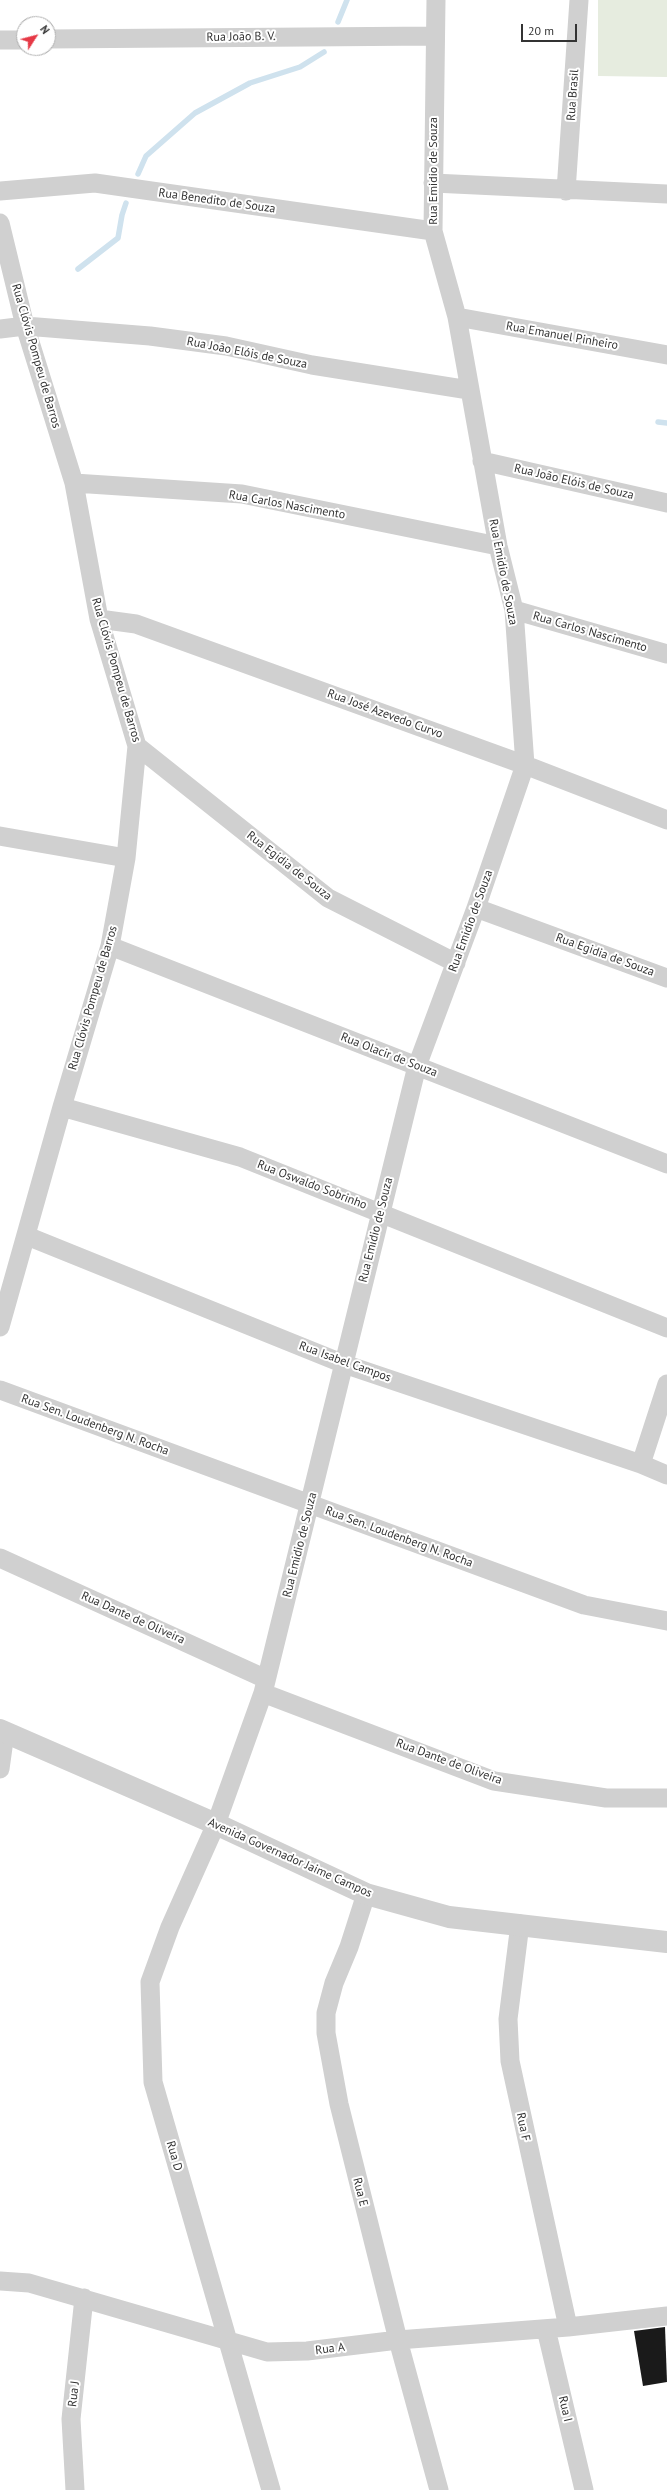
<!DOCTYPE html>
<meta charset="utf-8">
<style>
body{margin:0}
#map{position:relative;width:667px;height:2490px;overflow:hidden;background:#fff;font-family:"PT Sans",sans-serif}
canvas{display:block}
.north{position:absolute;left:16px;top:16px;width:40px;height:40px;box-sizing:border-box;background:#fff;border:1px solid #adadad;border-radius:50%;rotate:54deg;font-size:11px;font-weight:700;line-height:16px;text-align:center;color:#333}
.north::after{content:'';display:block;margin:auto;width:14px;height:18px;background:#e63946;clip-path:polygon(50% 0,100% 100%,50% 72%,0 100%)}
.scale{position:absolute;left:521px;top:24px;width:56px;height:18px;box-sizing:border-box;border:2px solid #333;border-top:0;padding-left:5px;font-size:12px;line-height:14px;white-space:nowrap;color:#333;-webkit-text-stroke:3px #fff;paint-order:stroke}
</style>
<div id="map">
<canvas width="667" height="2490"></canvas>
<div class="north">N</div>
<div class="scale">20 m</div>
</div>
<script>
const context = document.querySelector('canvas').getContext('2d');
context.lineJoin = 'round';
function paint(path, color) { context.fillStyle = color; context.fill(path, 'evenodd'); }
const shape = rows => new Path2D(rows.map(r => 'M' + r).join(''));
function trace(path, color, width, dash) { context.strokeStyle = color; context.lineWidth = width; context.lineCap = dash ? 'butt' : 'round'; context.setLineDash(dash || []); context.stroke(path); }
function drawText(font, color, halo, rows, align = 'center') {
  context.font = font + ' "PT Sans",sans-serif'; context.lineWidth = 4; context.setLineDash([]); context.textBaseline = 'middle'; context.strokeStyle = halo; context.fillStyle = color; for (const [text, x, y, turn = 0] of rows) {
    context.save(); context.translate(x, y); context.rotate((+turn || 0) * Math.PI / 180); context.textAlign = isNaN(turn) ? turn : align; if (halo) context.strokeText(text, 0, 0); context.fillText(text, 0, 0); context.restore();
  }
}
const green = shape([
 [598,0,667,0,667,77,598,76]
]);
const stream = shape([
 [338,22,347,0],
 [138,174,146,156,195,113,250,83,300,67,324,52],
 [78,269,118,238,122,215,126,203],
 [658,422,667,423]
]);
const building = shape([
 [665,2327,667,2382,643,2386,634,2331]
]);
const minor = shape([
 [48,39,435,36],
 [0,40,24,40],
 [433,183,667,194],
 [0,191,95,183,433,231],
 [566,191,579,0],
 [0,223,25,326,74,483,99,619,137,746,126,858,110,946,62,1107,0,1327],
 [457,317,667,355],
 [0,329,25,326,150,336,226,346,312,365,469,390],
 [482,461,667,503],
 [74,483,242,494,498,546],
 [514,610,667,654],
 [99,619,136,624,525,765,667,820],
 [137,746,328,898,456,963],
 [0,836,126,858],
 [476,908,667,978],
 [110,946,667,1164],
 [62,1107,240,1157,667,1328],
 [27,1236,344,1364,641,1464,667,1475],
 [0,1390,584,1605,667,1621],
 [641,1464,667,1384],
 [0,1558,266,1679],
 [263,1693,494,1781,606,1798,667,1798],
 [0,1769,5,1733],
 [366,1894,349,1947,334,1983,326,2013,326,2033,339,2104,398,2340,439,2490],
 [520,1924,508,2019,510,2061,568,2327],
 [0,2281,29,2283,267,2352,307,2351,398,2340,568,2327,667,2316],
 [546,2329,584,2490],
 [75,2490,71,2419,84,2298],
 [271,2490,153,2082,150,1982,170,1927,216,1824,263,1693,417,1066,476,908,525,765,514,610,498,546,457,317,433,231,436,0]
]);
const tertiary = shape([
 [0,1730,216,1824,366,1894,449,1917,667,1942]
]);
const streetNames = [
 ["Rua João B. V.",241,37,-1],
 ["Rua Brasil",573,95,-86],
 ["Rua Emidio de Souza",434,171,-90],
 ["Rua Benedito de Souza",217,201,8],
 ["Rua Emanuel Pinheiro",562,336,10],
 ["Rua João Elóis de Souza",247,353,11],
 ["Rua Clóvis Pompeu de Barros",36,356,74],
 ["Rua João Elóis de Souza",574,482,13],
 ["Rua Carlos Nascimento",287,505,10],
 ["Rua Emidio de Souza",503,572,79],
 ["Rua Carlos Nascimento",590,632,16],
 ["Rua Clóvis Pompeu de Barros",116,670,74],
 ["Rua José Azevedo Curvo",385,714,20],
 ["Rua Egidia de Souza",289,866,38],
 ["Rua Emidio de Souza",471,921,-70],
 ["Rua Egidia de Souza",605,955,20],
 ["Rua Clóvis Pompeu de Barros",93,998,-74],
 ["Rua Olacir de Souza",389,1055,21],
 ["Rua Oswaldo Sobrinho",312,1185,21],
 ["Rua Emidio de Souza",376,1230,-76],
 ["Rua Isabel Campos",345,1362,20],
 ["Rua Sen. Loudenberg N. Rocha",95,1425,20],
 ["Rua Sen. Loudenberg N. Rocha",399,1537,20],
 ["Rua Emidio de Souza",300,1545,-76],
 ["Rua Dante de Oliveira",133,1618,24],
 ["Rua Dante de Oliveira",449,1762,20],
 ["Avenida Governador Jaime Campos",290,1858,24],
 ["Rua F",523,2127,78],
 ["Rua D",174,2156,74],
 ["Rua E",360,2192,76],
 ["Rua A",330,2349,-7],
 ["Rua J",74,2394,-84],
 ["Rua I",565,2409,77]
];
paint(green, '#e6ecdf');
trace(stream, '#cfe2ee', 5.5);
paint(building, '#1a1a1a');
trace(minor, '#d0d0d0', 19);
trace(tertiary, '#d0d0d0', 22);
drawText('12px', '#333', '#fff', streetNames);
</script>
